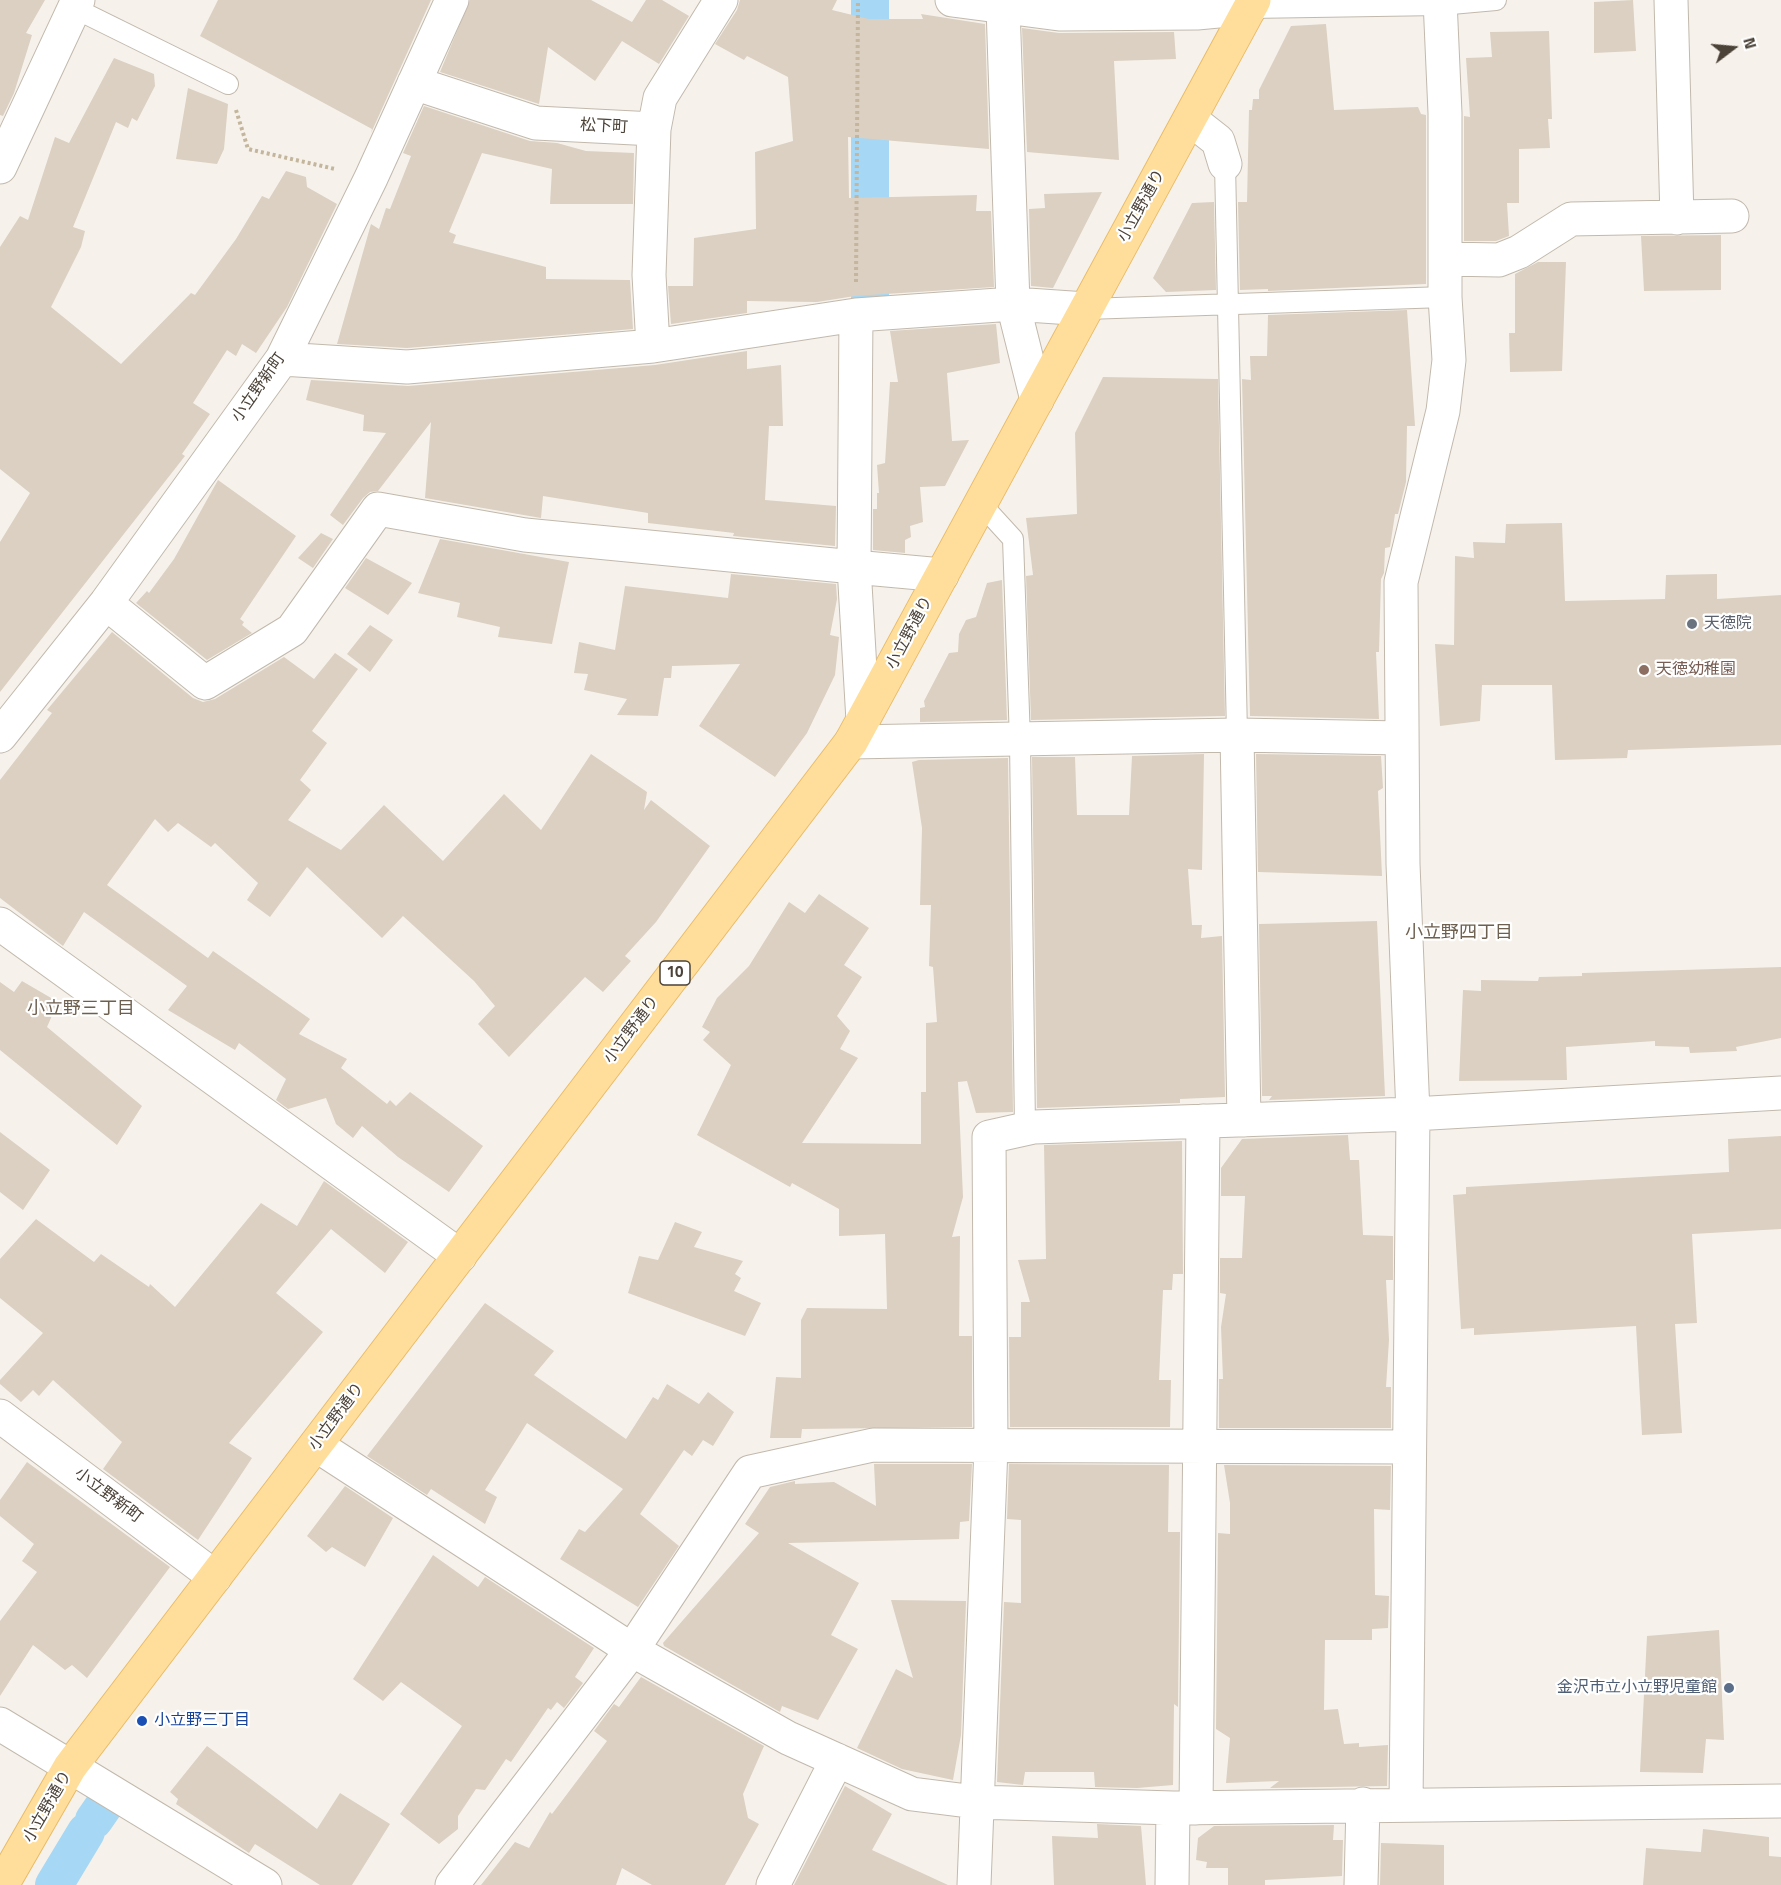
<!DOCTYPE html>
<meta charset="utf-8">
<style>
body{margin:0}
#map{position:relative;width:1781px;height:1885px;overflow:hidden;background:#f6f2eb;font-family:"Titillium Web",sans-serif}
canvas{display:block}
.north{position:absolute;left:1703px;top:18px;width:60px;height:60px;-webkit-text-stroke:4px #fff;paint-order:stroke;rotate:74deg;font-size:16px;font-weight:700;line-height:24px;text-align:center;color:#4b4238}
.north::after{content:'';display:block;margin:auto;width:21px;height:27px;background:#4b4238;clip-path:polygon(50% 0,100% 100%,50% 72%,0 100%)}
</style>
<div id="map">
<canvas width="1781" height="1885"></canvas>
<div class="north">N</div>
</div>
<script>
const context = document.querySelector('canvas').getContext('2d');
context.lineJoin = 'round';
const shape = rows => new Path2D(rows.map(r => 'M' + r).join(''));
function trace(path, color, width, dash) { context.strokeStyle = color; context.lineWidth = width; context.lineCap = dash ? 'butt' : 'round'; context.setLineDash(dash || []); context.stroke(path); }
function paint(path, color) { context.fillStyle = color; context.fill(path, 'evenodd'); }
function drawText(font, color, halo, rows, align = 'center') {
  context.font = font + ' "Titillium Web","Noto Sans JP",sans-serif'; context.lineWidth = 4.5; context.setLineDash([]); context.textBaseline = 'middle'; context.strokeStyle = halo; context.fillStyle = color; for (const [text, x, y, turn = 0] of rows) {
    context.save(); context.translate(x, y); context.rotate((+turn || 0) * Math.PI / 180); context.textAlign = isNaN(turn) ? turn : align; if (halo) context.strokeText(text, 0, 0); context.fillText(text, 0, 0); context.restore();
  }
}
const canal = shape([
 [870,301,870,0],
 [94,1820,103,1807],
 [54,1885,86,1832]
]);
const building = shape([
 [0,0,45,0,26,33,32,35,14,93,3,116,0,115],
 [218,0,431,0,371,133,372,129,200,36],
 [470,0,591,0,632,22,646,0,662,0,689,16,659,64,622,41,595,81,548,47,539,104,440,72],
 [740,0,837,0,832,10,869,19,923,19,921,14,985,24,989,149,848,137,849,198,977,195,976,211,991,211,994,287,855,296,817,302,747,301,747,313,671,324,668,286,693,286,694,238,756,229,755,152,793,141,788,77,747,56,744,60,715,44,737,10],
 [1633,0,1636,51,1594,53,1594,2],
 [1326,24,1334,110,1418,107,1421,114,1426,115,1426,284,1268,291,1268,289,1240,290,1238,202,1247,202,1249,110,1252,110,1253,99,1259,99,1259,90,1291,26],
 [1022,28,1059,33,1174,32,1176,59,1114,61,1119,160,1027,152],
 [1549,31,1552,119,1548,119,1550,148,1519,149,1519,203,1507,203,1509,236,1496,241,1464,241,1464,116,1470,117,1466,58,1492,57,1490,32],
 [114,58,154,74,155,86,137,121,132,118,128,128,116,122,73,227,85,231,81,247,51,307,121,364,191,293,195,295,236,239,262,196,269,199,286,171,306,177,307,187,337,204,287,307,256,353,242,344,236,356,227,350,193,403,210,414,182,454,185,456,0,692,0,542,30,493,0,469,0,247,20,216,28,220,55,137,69,143],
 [188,88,228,104,224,149,217,164,176,159],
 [424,106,530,141,557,143,586,151,634,153,633,204,550,204,552,169,482,153,449,232,456,235,453,243,546,267,546,279,630,280,633,329,407,348,337,344,371,224,379,229,386,208,390,209,411,156,403,153],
 [1102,192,1053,288,1031,286,1029,209,1045,208,1044,194],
 [1214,202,1216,290,1166,292,1153,278,1192,203],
 [1721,235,1721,290,1644,291,1641,236],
 [1538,262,1566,262,1562,371,1510,372,1509,333,1515,333,1515,274],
 [1407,310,1415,426,1407,426,1406,482,1398,514,1395,514,1390,547,1385,548,1384,573,1381,579,1379,652,1376,652,1379,719,1250,716,1242,379,1251,380,1250,356,1267,356,1268,315],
 [996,324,1000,363,947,373,952,441,969,440,945,486,920,487,923,522,910,526,911,537,905,540,905,553,873,550,873,509,877,509,877,493,879,493,877,465,885,463,890,382,898,382,890,331],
 [747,351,747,369,781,365,783,426,769,426,765,500,836,506,835,546,733,536,734,533,648,523,648,513,543,496,541,518,425,498,431,422,378,491,370,492,363,498,343,525,330,515,386,433,363,431,364,415,306,400,311,380,408,386,655,365],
 [1103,377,1218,379,1225,716,1031,720,1026,576,1033,575,1026,518,1077,514,1075,433],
 [218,480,296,536,240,619,244,622,242,625,252,633,207,660,136,603,147,591,149,593,174,559],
 [1562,523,1565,601,1665,599,1666,575,1717,574,1717,599,1781,595,1781,745,1628,750,1627,758,1555,760,1552,685,1482,685,1480,721,1440,726,1435,644,1454,645,1455,556,1474,558,1473,542,1505,543,1506,524],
 [321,533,333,539,313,568,298,558],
 [440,539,569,562,552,644,498,637,500,627,457,617,460,603,418,593],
 [366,558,412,583,388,615,345,588],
 [731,574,836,584,837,599,830,635,839,637,835,675,807,733,775,777,699,726,740,664,672,666,671,678,664,678,658,716,617,715,627,699,584,690,588,674,574,673,579,642,615,650,625,586,728,598],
 [1002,580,1007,720,920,722,920,708,925,707,924,701,949,653,958,652,959,634,966,620,976,617,987,583],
 [370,625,393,640,370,672,347,654],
 [112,632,193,698,203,702,215,699,284,657,314,679,335,653,358,669,312,731,327,743,300,780,311,790,288,820,341,850,384,805,443,861,504,794,541,830,591,754,647,792,644,810,651,800,710,846,656,922,625,956,631,961,603,992,585,977,509,1057,478,1024,495,1006,474,981,403,916,382,938,307,867,270,917,247,900,258,883,215,843,211,847,178,823,168,832,155,819,107,885,208,958,213,951,310,1019,299,1034,347,1059,341,1068,387,1104,390,1100,396,1106,410,1092,483,1146,449,1192,398,1157,362,1126,353,1138,336,1124,326,1098,288,1109,276,1100,286,1079,239,1043,235,1050,168,1010,187,986,84,912,63,946,0,898,0,780,52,713,47,710],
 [1204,754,1202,870,1188,869,1192,925,1202,925,1201,938,1222,936,1225,1097,1180,1099,1180,1103,1037,1108,1032,757,1075,757,1077,815,1129,815,1132,756],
 [1256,754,1381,756,1383,788,1378,791,1382,876,1258,872],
 [1008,758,1013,1112,976,1113,967,1081,958,1082,963,1197,952,1237,960,1236,959,1336,972,1336,972,1427,802,1429,801,1438,770,1438,776,1377,801,1378,801,1320,807,1308,887,1309,885,1234,839,1236,839,1209,792,1183,790,1187,697,1135,731,1065,703,1040,710,1032,702,1027,717,998,749,966,789,902,805,913,819,894,869,928,844,965,862,977,837,1016,850,1031,840,1049,858,1058,802,1143,921,1144,921,1092,926,1092,926,1023,937,1022,933,967,929,966,931,905,920,905,922,828,912,762,919,760],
 [1377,921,1385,1096,1269,1100,1272,1096,1262,1096,1259,924],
 [1781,967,1781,1038,1736,1047,1737,1051,1690,1053,1689,1047,1655,1046,1655,1041,1566,1047,1567,1080,1459,1081,1463,990,1481,991,1481,980,1538,981,1539,977,1582,976,1582,973],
 [22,981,58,1002,47,1027,142,1106,117,1145,0,1050,0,982,14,992],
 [0,1132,50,1170,23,1210,0,1192],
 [1348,1135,1350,1160,1359,1160,1363,1235,1393,1236,1393,1280,1386,1280,1389,1340,1386,1387,1391,1387,1391,1428,1219,1428,1219,1379,1223,1379,1221,1327,1226,1294,1220,1293,1220,1258,1242,1258,1245,1196,1221,1196,1221,1168,1242,1139],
 [1781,1136,1781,1229,1692,1234,1697,1323,1675,1324,1682,1433,1642,1435,1636,1326,1474,1335,1474,1328,1461,1329,1453,1195,1466,1194,1466,1187,1729,1172,1728,1139],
 [1182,1141,1183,1274,1173,1274,1172,1290,1163,1290,1159,1380,1171,1380,1170,1427,1010,1427,1009,1337,1021,1337,1021,1302,1030,1302,1018,1260,1046,1259,1044,1145],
 [324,1181,408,1242,385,1273,331,1229,276,1293,323,1332,229,1443,252,1458,198,1540,103,1469,122,1442,53,1380,39,1396,33,1390,21,1402,0,1384,0,1380,43,1333,0,1298,0,1259,36,1219,94,1262,101,1254,149,1287,150,1284,175,1307,261,1203,297,1226],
 [675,1222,702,1232,694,1247,743,1261,735,1274,741,1278,734,1291,761,1303,745,1336,628,1293,639,1256,658,1260],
 [485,1303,554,1351,534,1375,626,1439,653,1397,658,1400,667,1384,699,1404,708,1392,734,1412,713,1446,703,1440,692,1456,684,1450,640,1514,679,1546,638,1607,560,1559,579,1529,585,1532,623,1489,527,1423,485,1490,497,1497,485,1524,431,1489,427,1495,367,1456],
 [27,1462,170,1567,87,1678,72,1665,65,1670,33,1645,0,1696,0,1621,37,1572,22,1561,34,1544,0,1516,0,1500],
 [874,1464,972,1464,969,1521,960,1522,959,1539,788,1543,859,1583,831,1635,858,1649,818,1720,782,1706,780,1712,664,1646,663,1643,759,1533,745,1524,770,1487,795,1481,795,1484,834,1482,876,1506],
 [1009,1464,1169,1465,1168,1532,1180,1532,1178,1707,1174,1704,1173,1785,1137,1788,1095,1787,1094,1772,1025,1772,1023,1785,997,1782,1004,1602,1021,1603,1021,1520,1007,1519],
 [1224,1465,1391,1466,1390,1510,1374,1509,1375,1595,1389,1596,1388,1628,1372,1629,1372,1640,1325,1640,1324,1710,1338,1709,1344,1744,1359,1743,1359,1747,1388,1745,1387,1786,1270,1788,1279,1781,1226,1783,1230,1738,1216,1729,1218,1533,1230,1534,1230,1503],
 [345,1486,393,1518,365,1567,332,1547,326,1552,307,1536],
 [433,1555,478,1587,485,1577,594,1648,575,1677,583,1683,564,1708,557,1702,551,1710,548,1708,511,1762,506,1759,485,1790,476,1789,458,1816,458,1829,439,1844,400,1814,462,1726,401,1682,383,1701,353,1679],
 [891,1600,966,1601,961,1735,953,1780,902,1769,857,1748,896,1669,913,1678],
 [1719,1630,1724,1740,1706,1739,1703,1773,1640,1772,1647,1636],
 [641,1677,764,1746,743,1794,748,1818,759,1824,725,1885,652,1885,622,1868,616,1885,481,1885,515,1842,529,1848,550,1812,552,1814,607,1741,594,1731,614,1704,619,1707],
 [207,1746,317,1829,340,1793,390,1824,352,1885,320,1885,255,1844,249,1853,176,1804,178,1799,170,1792],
 [845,1786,892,1814,872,1850,948,1885,794,1885],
 [1097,1824,1141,1826,1146,1885,1054,1885,1052,1836,1098,1838],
 [1334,1825,1333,1840,1343,1840,1342,1876,1265,1880,1265,1885,1228,1885,1228,1868,1206,1868,1207,1862,1196,1860,1198,1838,1214,1826],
 [1703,1829,1769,1837,1769,1856,1781,1857,1781,1885,1643,1885,1646,1848,1701,1852],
 [1381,1843,1444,1845,1444,1885,1380,1885]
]);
const path = shape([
 [236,110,248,149,335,169],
 [856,282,858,0]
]);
const lane = shape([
 [74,8,228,84],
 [1250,8,1440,5,1496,0],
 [1225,164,1237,735],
 [1086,309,1445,297],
 [981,504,1013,539,1020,741,1025,1128]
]);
const street = shape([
 [952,0,1059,14,1197,13,1250,8],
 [1671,0,1677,218],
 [1003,7,1013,304,1037,400],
 [414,83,536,123,654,129],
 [1190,119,1218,141,1225,164],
 [0,167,78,0],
 [1445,259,1499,260,1519,252,1571,219,1732,216],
 [856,315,854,567,942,575],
 [653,346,649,275,654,129,660,98,721,0],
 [282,359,407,367,653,346,856,315,1013,304,1086,309],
 [106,603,205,683,292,630,378,509,525,535,854,567,863,721],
 [1237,735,1244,1120],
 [0,736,106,603,282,359,371,178,452,0],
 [851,742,1237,735,1402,738],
 [0,924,460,1256],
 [0,1416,215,1577],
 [316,1445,632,1650,788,1738,912,1794,976,1802,1173,1808,1781,1801],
 [0,1724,265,1885],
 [1406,1804,1413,1114,1403,864,1401,582,1443,411,1449,360,1445,297,1445,113,1440,0],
 [1196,1808,1203,1121],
 [452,1885,632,1650,750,1472,873,1445,1409,1447],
 [773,1885,837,1760],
 [974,1885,991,1447,989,1137,1034,1127,1413,1114,1781,1093],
 [1172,1885,1173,1808],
 [1361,1885,1363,1804]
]);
const primary = shape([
 [2,1885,70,1767,851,742,1254,0]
]);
const markers = [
 [1692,624,6,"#6b7280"],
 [1644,670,6,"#8d6e63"],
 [1729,1688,6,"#5c6f8a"],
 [142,1721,6,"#1a4fb4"]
];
const shields = [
 [675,973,30]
];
const shieldNames = [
 ["10",675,973]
];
const streetNames = [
 ["松下町",604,127,3],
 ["小立野通り",1142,206,-61],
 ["小立野新町",259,388,-55],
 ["小立野通り",910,633,-62],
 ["小立野通り",632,1030,-53],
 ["小立野通り",337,1417,-53],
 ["小立野新町",108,1496,37],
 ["小立野通り",48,1807,-60]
];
const worshipNames = [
 ["天徳院",1704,624]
];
const educationNames = [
 ["天徳幼稚園",1656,670]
];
const serviceNames = [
 ["金沢市立小立野児童館",1717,1688]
];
const transitNames = [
 ["小立野三丁目",154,1721]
];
const neighbourhoodNames = [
 ["小立野四丁目",1459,934],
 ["小立野三丁目",81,1010]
];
trace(canal, '#a6d7f4', 38);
paint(building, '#dbd0c2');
trace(lane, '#c2b9ad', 22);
trace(street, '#c2b9ad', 35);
trace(primary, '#e9bb66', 35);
trace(path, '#c4b59d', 4, [3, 3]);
trace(lane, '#fff', 20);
trace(street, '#fff', 33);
trace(primary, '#ffde9b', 33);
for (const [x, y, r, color] of markers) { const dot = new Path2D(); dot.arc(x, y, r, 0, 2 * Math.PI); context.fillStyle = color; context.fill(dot); trace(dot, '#fff', 2); }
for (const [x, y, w] of shields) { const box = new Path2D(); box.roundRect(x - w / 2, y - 12, w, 24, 4.5); context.fillStyle = '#fff'; context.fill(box); trace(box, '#4b4238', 1.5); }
drawText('bold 15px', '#4b4238', null, shieldNames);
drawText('16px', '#4b4238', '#fff', streetNames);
drawText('16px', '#5b616d', '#fff', worshipNames, 'left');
drawText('16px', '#785e54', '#fff', educationNames, 'left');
drawText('16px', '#4e5e75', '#fff', serviceNames, 'right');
drawText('16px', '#164399', '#fff', transitNames, 'left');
drawText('18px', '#6e604f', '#fff', neighbourhoodNames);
</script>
